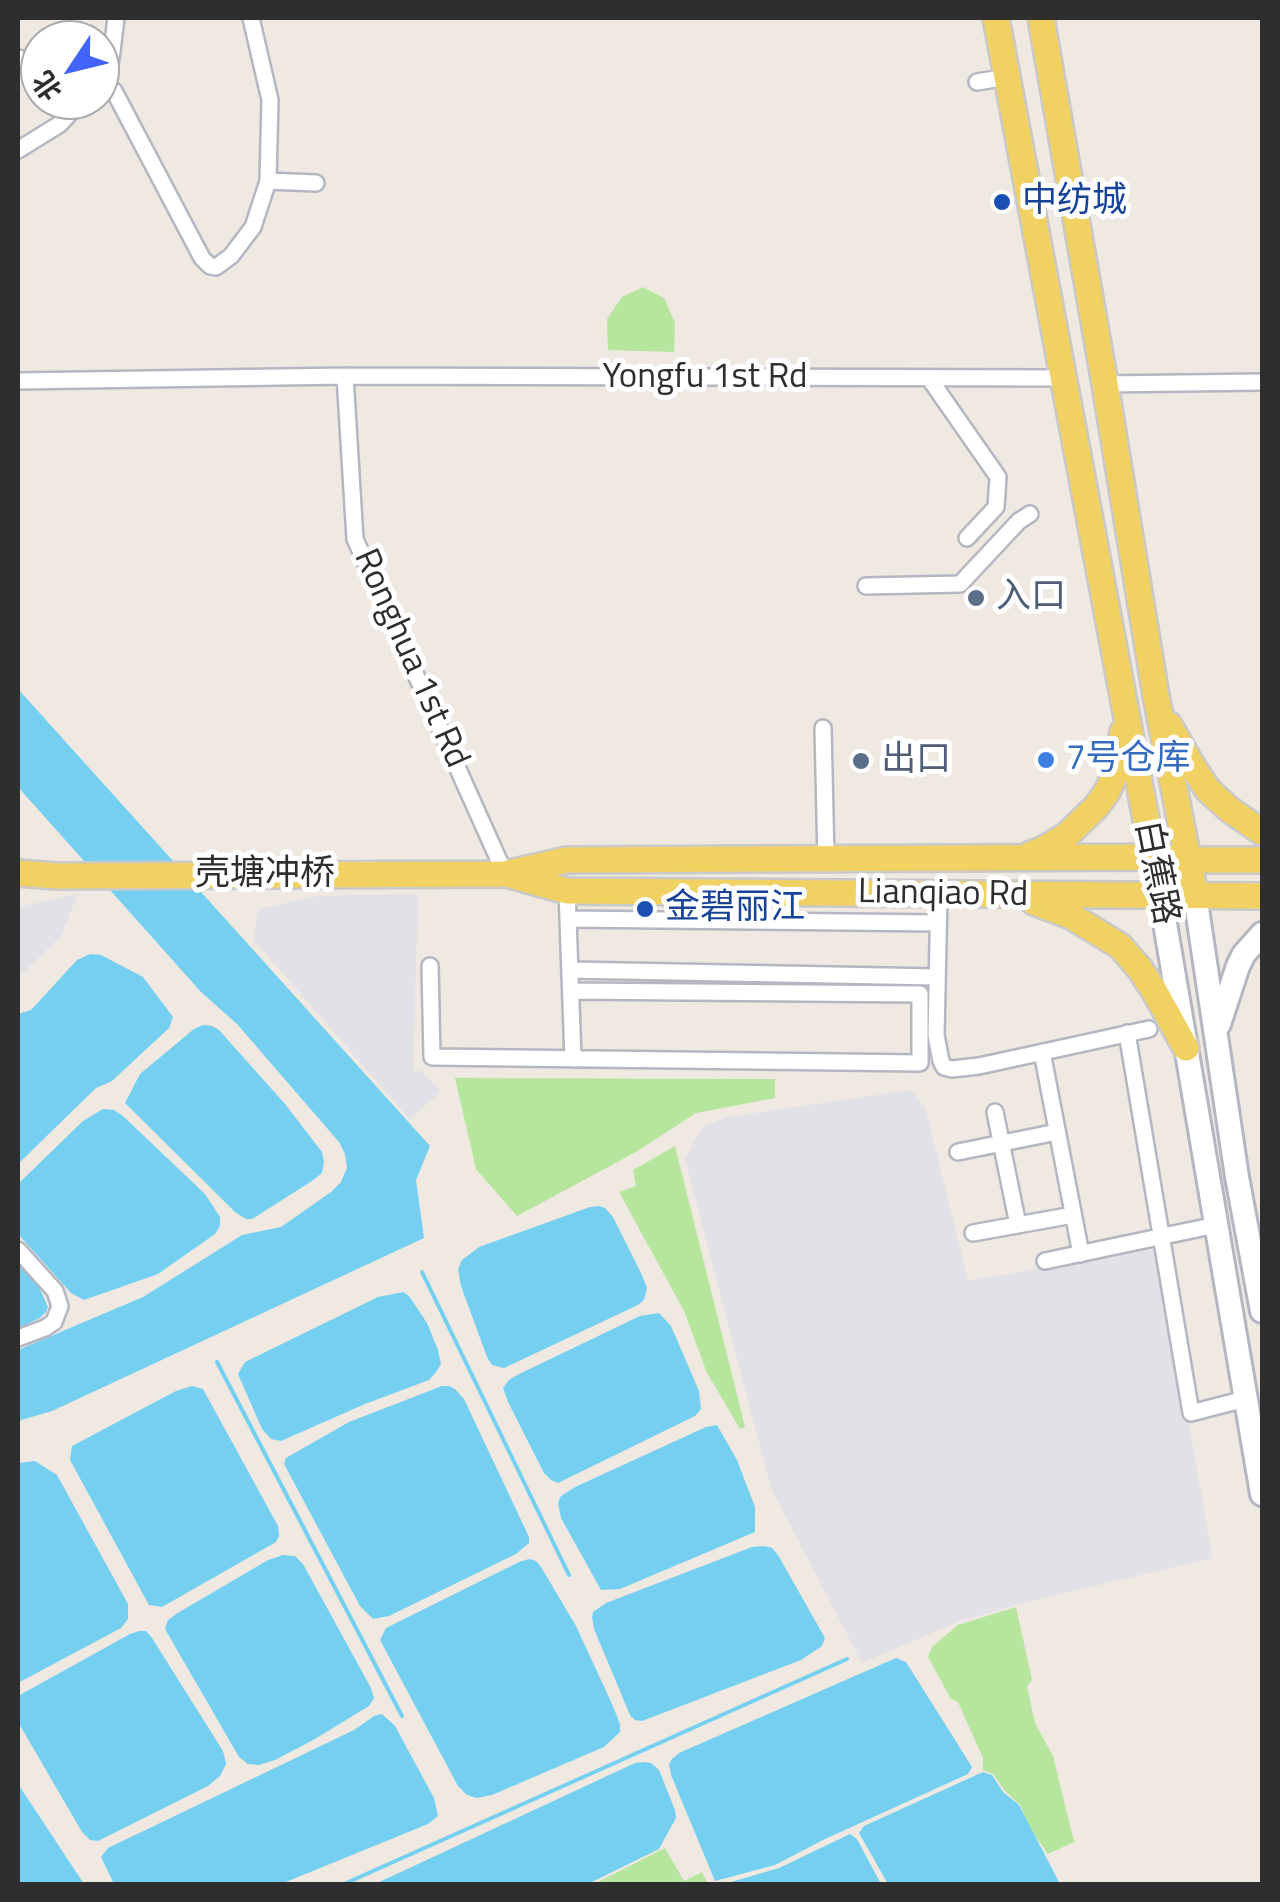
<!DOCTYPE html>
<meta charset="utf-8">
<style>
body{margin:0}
#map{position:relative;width:1280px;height:1902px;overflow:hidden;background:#efe9e1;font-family:"Titillium Web","Noto Sans SC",sans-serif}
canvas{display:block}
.frame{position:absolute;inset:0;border:20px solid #2e2e2e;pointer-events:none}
.north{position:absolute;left:20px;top:20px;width:100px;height:100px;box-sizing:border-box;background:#fff;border:2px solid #ababab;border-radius:50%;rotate:235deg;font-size:28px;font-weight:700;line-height:40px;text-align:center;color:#2e2e2e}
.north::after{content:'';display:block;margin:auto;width:35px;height:45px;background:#4264fb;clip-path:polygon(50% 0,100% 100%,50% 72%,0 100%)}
</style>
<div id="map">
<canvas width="1280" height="1902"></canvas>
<div class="frame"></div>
<div class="north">北</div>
</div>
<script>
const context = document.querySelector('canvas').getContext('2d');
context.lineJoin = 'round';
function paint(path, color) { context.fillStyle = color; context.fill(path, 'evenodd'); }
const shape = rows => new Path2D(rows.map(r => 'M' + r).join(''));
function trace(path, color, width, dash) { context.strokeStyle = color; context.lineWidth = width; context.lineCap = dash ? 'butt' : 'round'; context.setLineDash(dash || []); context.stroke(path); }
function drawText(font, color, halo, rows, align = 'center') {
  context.font = font + ' "Titillium Web","Noto Sans SC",sans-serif'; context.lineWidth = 10; context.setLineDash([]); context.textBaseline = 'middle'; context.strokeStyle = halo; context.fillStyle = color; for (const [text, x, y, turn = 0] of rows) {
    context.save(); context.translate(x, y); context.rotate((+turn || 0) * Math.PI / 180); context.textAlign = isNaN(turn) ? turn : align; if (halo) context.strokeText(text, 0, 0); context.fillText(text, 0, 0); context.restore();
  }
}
const industrial = shape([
 [78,894,61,936,18,978,18,907],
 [418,894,413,1070,421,1071,441,1091,410,1120,254,940,258,909,318,896],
 [911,1090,925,1107,968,1281,1159,1248,1212,1558,1023,1603,957,1622,862,1663,771,1488,685,1159,702,1127,728,1117]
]);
const green = shape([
 [643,287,664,298,675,323,674,352,608,350,607,319,622,297],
 [455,1078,775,1079,775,1098,696,1113,636,1152,517,1216,476,1169],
 [675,1146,745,1427,740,1429,707,1373,684,1311,619,1192,636,1186,633,1170],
 [1016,1607,1032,1680,1027,1686,1035,1723,1053,1756,1074,1842,1048,1854,1031,1830,1020,1805,1005,1791,993,1774,983,1770,983,1758,958,1702,951,1699,928,1657,932,1647,958,1625],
 [665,1848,684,1881,702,1872,708,1884,594,1884]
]);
const water = shape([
 [18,689,430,1146,416,1180,424,1238,52,1411,18,1421,18,1350,143,1297,242,1235,281,1227,331,1192,341,1182,347,1168,345,1154,339,1142,237,1024,201,992,18,787],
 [90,954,101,955,143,977,173,1017,169,1028,112,1081,96,1088,18,1164,18,1014,31,1010,77,960],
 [203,1025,212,1026,219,1030,285,1104,322,1152,324,1162,322,1173,312,1181,252,1219,246,1219,235,1212,125,1103,140,1074,194,1029],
 [103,1109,114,1110,123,1116,205,1194,220,1217,220,1226,215,1234,158,1274,84,1300,71,1293,18,1234,18,1184,83,1121],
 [599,1206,605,1208,613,1217,641,1273,647,1288,644,1300,638,1305,504,1368,492,1365,487,1357,461,1286,458,1269,462,1260,479,1247,590,1207],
 [18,1264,38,1285,48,1307,46,1312,40,1318,18,1328],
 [403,1292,409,1296,427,1323,438,1350,441,1364,436,1372,429,1380,365,1404,281,1441,271,1439,262,1429,238,1374,245,1362,378,1297],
 [659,1313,671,1326,699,1391,701,1409,695,1416,558,1483,551,1480,544,1473,508,1402,503,1388,509,1380,517,1375,640,1316],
 [192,1386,203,1389,278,1526,279,1536,276,1542,162,1607,149,1605,70,1460,72,1446,176,1391],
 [442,1386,449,1386,455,1389,464,1399,529,1537,529,1543,516,1554,389,1616,373,1619,360,1606,284,1464,286,1458,349,1422],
 [717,1425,737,1460,755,1507,755,1532,620,1589,601,1590,561,1518,558,1503,561,1496,575,1487,706,1427],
 [35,1461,57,1475,128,1604,128,1619,121,1628,18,1683,18,1463],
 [764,1546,772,1548,778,1555,825,1638,822,1646,801,1660,642,1721,635,1720,630,1715,594,1629,592,1617,593,1612,606,1603,752,1547],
 [283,1555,295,1556,303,1564,371,1688,374,1698,369,1706,315,1739,275,1760,259,1765,248,1764,239,1757,165,1629,168,1620,176,1614,268,1560],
 [529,1559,536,1561,541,1567,576,1626,612,1704,620,1724,620,1732,604,1747,492,1795,477,1798,467,1795,458,1786,380,1640,386,1628,519,1562],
 [139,1631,146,1631,152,1638,223,1751,226,1764,220,1776,208,1786,98,1841,90,1840,82,1832,18,1722,18,1696,130,1634],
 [896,1658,906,1662,972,1767,968,1774,823,1840,775,1865,715,1881,671,1775,669,1764,672,1759,679,1753],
 [382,1714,395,1726,434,1798,438,1816,428,1824,281,1884,114,1884,101,1857,108,1848,354,1730,374,1716],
 [644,1762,651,1763,659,1770,675,1810,676,1818,659,1849,588,1884,375,1884,635,1763],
 [983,1772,992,1775,1003,1792,1019,1805,1060,1884,888,1884,859,1833,864,1826],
 [18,1784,84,1884,18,1884],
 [850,1834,857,1839,881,1884,724,1884,779,1868]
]);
const stream = shape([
 [422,1272,569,1575],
 [217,1362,402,1716],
 [344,1884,847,1659]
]);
const street = shape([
 [18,58,40,64],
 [100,75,111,59,116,18],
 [100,80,114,91,202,258,210,266,216,267,231,256,253,227,268,181,270,100,251,18],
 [977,82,1007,77],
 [18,150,60,124,82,100],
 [268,181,316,183],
 [345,376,355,539,505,874],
 [929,378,998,477,996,507,967,538],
 [18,381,345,376,1064,378],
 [1105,384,1262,382],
 [866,586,960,584,1019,521,1030,514],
 [823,728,826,860],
 [567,891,573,1059],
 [939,895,936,1035,941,1061,944,1067,952,1069,979,1066,1149,1029],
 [568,919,938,923],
 [430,966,432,1057,920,1063,920,994,571,991],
 [570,970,937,977],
 [1127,1033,1191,1413,1245,1399],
 [1042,1052,1081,1254],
 [995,1112,1018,1225],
 [958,1152,1057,1132],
 [973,1233,1073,1215],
 [18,1250,55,1291,60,1306,54,1322,45,1328,18,1338],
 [1045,1261,1216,1225]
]);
const secondary = shape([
 [1160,894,1262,1494],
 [1195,895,1237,1177,1262,1311],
 [1219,1024,1238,966,1244,954,1262,934]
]);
const primary = shape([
 [996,18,1160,894],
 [1041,18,1105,384,1156,696,1195,895],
 [1169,725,1191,764,1208,790,1230,810,1262,832],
 [1029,855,1044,849,1066,836,1096,807,1107,792,1115,774,1123,732],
 [18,873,56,876,505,874,566,860,1151,857,1188,860,1262,860],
 [510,875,567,891,1262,896],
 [1034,902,1071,916,1120,946,1140,969,1155,992,1186,1048]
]);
const markers = [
 [1002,202,10,"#1a4fb4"],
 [976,598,10,"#5c6f8a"],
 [1046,760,10,"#3f7fe0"],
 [861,761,10,"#5c6f8a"],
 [645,909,10,"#1a4fb4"]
];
const transitNames = [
 ["中纺城",1022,202],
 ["金碧丽江",665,909]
];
const streetNames = [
 ["Yongfu 1st Rd",705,378],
 ["Ronghua 1st Rd",410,659,66],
 ["白蕉路",1155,873,79],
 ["壳塘冲桥",265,875],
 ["Lianqiao Rd",943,895,1]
];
const serviceNames = [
 ["入口",996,598],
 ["出口",881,761]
];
const shopNames = [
 ["7号仓库",1066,760]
];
paint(industrial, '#e3e1e8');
paint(green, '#b6e59e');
paint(water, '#75cff0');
trace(stream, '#75cff0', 4);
trace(street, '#b4b7c1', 20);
trace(secondary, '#b4b7c1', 28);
trace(primary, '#c9c9c9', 30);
trace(street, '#fff', 15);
trace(secondary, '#fff', 22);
trace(primary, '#f2d163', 25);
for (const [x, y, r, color] of markers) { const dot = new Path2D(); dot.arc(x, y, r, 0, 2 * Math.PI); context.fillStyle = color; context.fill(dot); trace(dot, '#fff', 4); }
drawText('35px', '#164399', '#fff', transitNames, 'left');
drawText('35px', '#2e2e2e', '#fff', streetNames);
drawText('35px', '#4e5e75', '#fff', serviceNames, 'left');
drawText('35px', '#366cbe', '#fff', shopNames, 'left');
</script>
